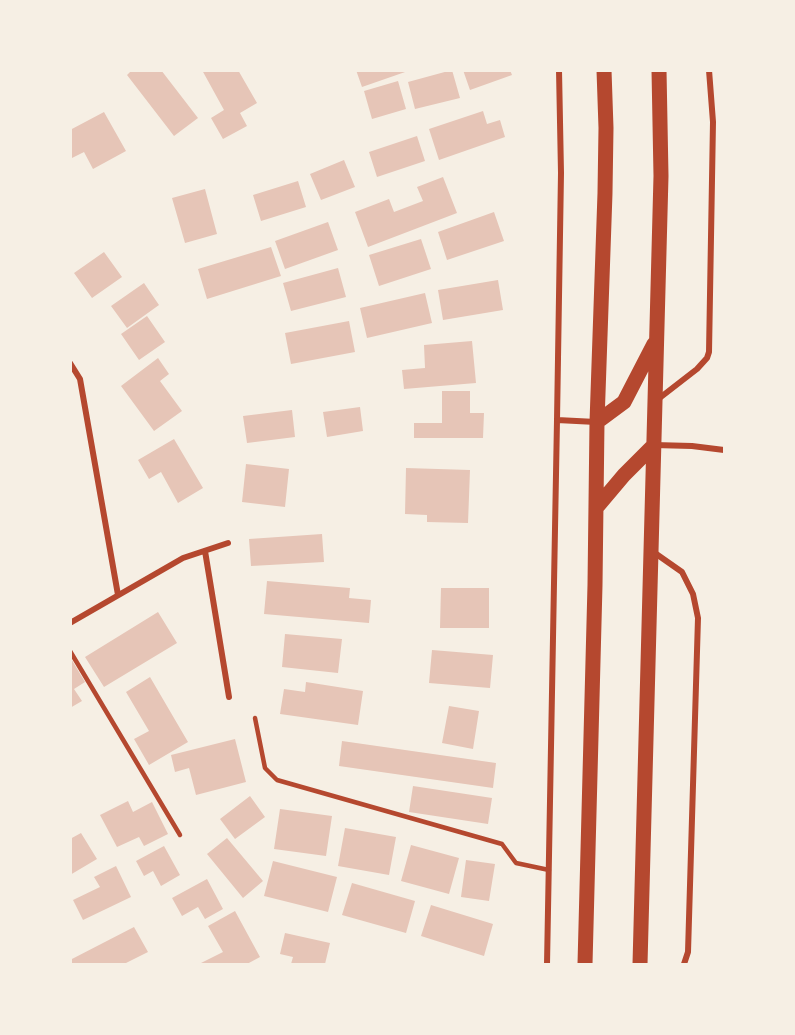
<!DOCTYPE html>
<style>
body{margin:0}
#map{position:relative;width:795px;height:1035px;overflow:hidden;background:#f6efe4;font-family:"IBM Plex Sans",sans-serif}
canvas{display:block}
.frame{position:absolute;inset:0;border:72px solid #f6efe4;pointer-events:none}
</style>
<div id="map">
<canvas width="795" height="1035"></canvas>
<div class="frame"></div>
</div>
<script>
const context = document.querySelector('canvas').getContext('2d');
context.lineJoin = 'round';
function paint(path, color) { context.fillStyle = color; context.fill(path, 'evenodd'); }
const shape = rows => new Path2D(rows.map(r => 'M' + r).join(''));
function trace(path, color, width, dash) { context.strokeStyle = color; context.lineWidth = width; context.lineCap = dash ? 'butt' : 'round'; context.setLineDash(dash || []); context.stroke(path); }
const building = shape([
 [132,70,161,70,198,118,174,136,127,75],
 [202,70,238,70,257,103,240,113,247,126,223,139,211,118,224,110],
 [356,70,408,70,408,71,362,87],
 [452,70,460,98,415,109,408,82],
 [463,70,510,70,512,75,470,90],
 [398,81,406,109,372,119,364,91],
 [483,111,487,124,500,120,505,137,439,160,429,129],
 [104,112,126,151,93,169,84,152,72,158,70,130],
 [417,136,425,161,377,177,369,152],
 [344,160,355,187,321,200,310,174],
 [443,177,457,213,368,247,355,212,389,199,394,212,423,201,417,187],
 [298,181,306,207,261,221,253,195],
 [205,189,217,234,185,243,172,198],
 [494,212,504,241,447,260,438,232],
 [328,222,338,250,285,269,275,241],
 [421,239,431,269,379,286,369,255],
 [271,247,281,276,207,299,198,269],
 [104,252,122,277,92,298,74,273],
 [338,268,346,297,291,311,283,283],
 [498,280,503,310,443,320,438,290],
 [144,283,159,305,127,328,111,306],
 [425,293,432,323,367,338,360,308],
 [147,316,165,342,139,360,121,334],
 [349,321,355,352,291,364,285,333],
 [472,341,476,383,404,389,402,370,425,368,424,345],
 [158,358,169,374,160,381,182,411,154,431,121,386],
 [442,391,470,391,470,413,484,413,483,438,414,438,414,423,442,423],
 [360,407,363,431,327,437,323,412],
 [292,410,295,437,247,443,243,416],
 [174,439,203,488,178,503,161,472,149,479,138,460],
 [246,464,289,469,285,507,242,502],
 [406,468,470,470,468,523,427,522,427,515,405,514],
 [322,534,324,562,251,566,249,539],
 [267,581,350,588,349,598,371,600,369,623,264,614],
 [441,588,489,588,489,628,440,628],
 [158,612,177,643,104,687,85,657],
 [285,634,342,639,338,673,282,667],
 [432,650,493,655,490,688,429,683],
 [70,657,85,682,74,689,82,701,70,708],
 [150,677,188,742,149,765,134,739,149,731,126,692],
 [306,682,363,691,358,725,280,714,284,689,305,692],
 [449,706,479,711,473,749,442,743],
 [235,739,246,782,196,795,189,768,175,772,171,755],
 [342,741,496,763,493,788,339,766],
 [413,786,492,798,488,824,409,812],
 [250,796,265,817,235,839,220,819],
 [128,801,133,812,152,802,168,834,144,846,139,837,117,847,100,815],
 [280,809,332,816,326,856,274,849],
 [345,828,396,837,389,875,338,866],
 [81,833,97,859,70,875,70,839],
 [227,838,263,881,243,898,207,854],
 [411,845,459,858,449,894,401,881],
 [164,846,180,875,161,886,153,871,144,876,136,861],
 [466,860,495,864,489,901,461,897],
 [273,861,337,877,328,912,264,896],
 [116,866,131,897,83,920,73,900,100,887,94,877],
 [207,879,223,909,205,919,198,907,182,916,172,898],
 [352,883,415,901,406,933,342,915],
 [431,905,493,924,484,956,421,936],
 [235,911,260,957,247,964,199,964,223,952,208,926],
 [134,927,148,952,124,964,70,964,70,960],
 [285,933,330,943,325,964,291,964,293,957,280,954]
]);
const service = shape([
 [70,651,180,835],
 [255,718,265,768,277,780,502,844,516,863,549,870]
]);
const minor = shape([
 [70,363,80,379,118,595],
 [657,400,697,369,707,358,709,352,713,122,709,70],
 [557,420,596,422],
 [654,445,692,446,724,450],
 [205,551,229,697],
 [652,551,682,572,693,594,698,618,688,952,684,964],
 [70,623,183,558,228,543],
 [547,964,557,420,561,173,559,70]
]);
const trunk = shape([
 [597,422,624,402,654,344],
 [597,507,624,475,654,445],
 [585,964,595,585,597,422,605,193,606,128,604,70],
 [640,964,661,176,659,70]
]);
paint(building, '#e6c5b7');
trace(service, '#b5482f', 4.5);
trace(minor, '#b5482f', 6);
trace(trunk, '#b5482f', 15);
</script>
